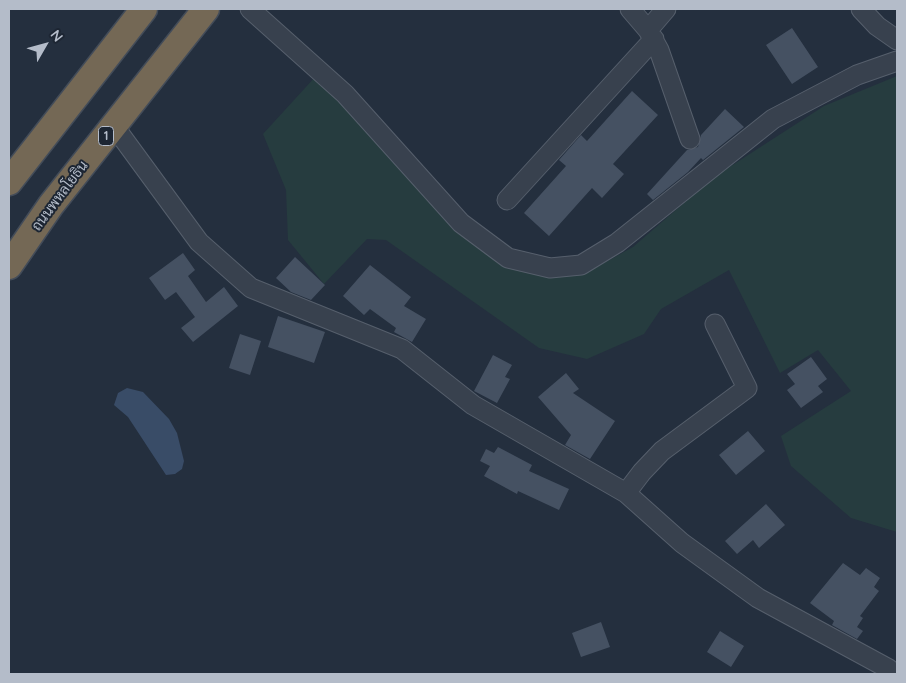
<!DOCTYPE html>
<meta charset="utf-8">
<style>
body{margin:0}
#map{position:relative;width:906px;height:683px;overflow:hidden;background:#242f3e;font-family:Quicksand,sans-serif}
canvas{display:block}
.frame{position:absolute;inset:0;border:10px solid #b4bcc9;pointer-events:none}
.north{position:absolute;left:20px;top:20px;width:50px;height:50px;-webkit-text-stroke:4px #1d2633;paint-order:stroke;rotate:52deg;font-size:14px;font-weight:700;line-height:20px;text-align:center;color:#b4bcc9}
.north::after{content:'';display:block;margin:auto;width:18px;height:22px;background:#b4bcc9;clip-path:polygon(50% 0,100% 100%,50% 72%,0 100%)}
</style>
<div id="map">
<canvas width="906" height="683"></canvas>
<div class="frame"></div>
<div class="north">N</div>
</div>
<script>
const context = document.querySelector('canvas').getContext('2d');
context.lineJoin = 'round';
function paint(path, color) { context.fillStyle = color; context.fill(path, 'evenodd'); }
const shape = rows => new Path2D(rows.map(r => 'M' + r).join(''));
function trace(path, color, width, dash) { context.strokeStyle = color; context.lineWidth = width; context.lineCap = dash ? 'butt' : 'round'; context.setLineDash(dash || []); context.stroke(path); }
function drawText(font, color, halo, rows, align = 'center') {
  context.font = font + ' Quicksand,Sarabun,sans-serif'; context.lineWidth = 4; context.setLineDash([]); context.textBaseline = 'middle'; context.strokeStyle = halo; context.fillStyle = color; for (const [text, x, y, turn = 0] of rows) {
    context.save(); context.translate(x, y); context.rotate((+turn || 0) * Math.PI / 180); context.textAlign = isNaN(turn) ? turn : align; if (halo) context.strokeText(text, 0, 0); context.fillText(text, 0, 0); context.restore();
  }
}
const green = shape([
 [316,76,456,230,550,276,584,274,633,247,714,177,824,106,897,76,897,532,851,518,791,466,781,436,851,391,818,350,780,373,729,270,661,309,644,334,587,359,539,348,386,240,367,239,324,284,288,240,286,190,263,134]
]);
const water = shape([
 [127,388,143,392,169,419,177,433,184,461,182,469,175,474,166,475,128,417,114,405,118,393]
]);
const building = shape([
 [792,28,818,67,792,84,766,45],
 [632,91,658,115,613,164,624,174,602,198,592,188,549,236,524,213,566,166,559,160,581,135,587,141],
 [725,109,744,127,703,160,701,158,688,172,653,200,647,194,687,150,698,147,701,135],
 [183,253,195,270,188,276,206,302,224,287,238,306,193,342,181,328,195,317,176,292,165,300,149,278],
 [295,257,325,285,311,300,291,292,276,278],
 [370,265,411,297,404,306,426,319,412,342,394,332,396,328,370,309,364,315,343,296],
 [278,316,325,332,314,363,268,347],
 [240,334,261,341,250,375,229,368],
 [493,355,512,365,505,377,510,379,497,403,474,391],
 [811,357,827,379,818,386,823,392,801,408,787,390,795,384,787,374],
 [566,373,579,389,573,393,615,421,590,459,565,445,571,435,538,397],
 [748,431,765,451,736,475,719,455],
 [498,447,532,465,529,471,569,489,559,510,518,491,517,494,484,476,490,466,480,461,486,449,494,453],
 [766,504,785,525,759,548,753,540,737,554,725,541],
 [843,563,860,575,866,568,880,578,874,587,879,591,860,616,863,618,857,627,863,631,857,639,832,625,834,621,810,603],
 [601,622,610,647,581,657,572,633],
 [720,631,744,646,731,667,707,652]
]);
const minor = shape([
 [250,9,345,94,461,223,508,258,550,268,581,265,617,243,773,119,857,75,897,61],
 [630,9,648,30,659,50,690,139],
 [861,9,877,26,897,40],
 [648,30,666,9],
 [114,126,199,242,251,288,402,349,473,405,626,493,682,543,758,598,889,669],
 [507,200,654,39],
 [626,493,642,472,662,451,747,388,715,324]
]);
const highway = shape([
 [9,182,144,9],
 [9,266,51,205,206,9]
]);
const shields = [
 [106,136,15]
];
const shieldNames = [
 ["1",106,136]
];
const streetNames = [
 ["ถนนพหลโยธิน",60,196,-53]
];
paint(green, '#263c3f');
paint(water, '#394c67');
paint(building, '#455162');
trace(minor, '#565f6c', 21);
trace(highway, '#434c59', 29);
trace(minor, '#38414e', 19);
trace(highway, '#746855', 26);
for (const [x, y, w] of shields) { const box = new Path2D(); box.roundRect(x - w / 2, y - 9.5, w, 19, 4); context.fillStyle = '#1d2633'; context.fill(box); trace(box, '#b4bcc9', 1); }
drawText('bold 12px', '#b4bcc9', null, shieldNames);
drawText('14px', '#b4bcc9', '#1d2633', streetNames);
</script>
